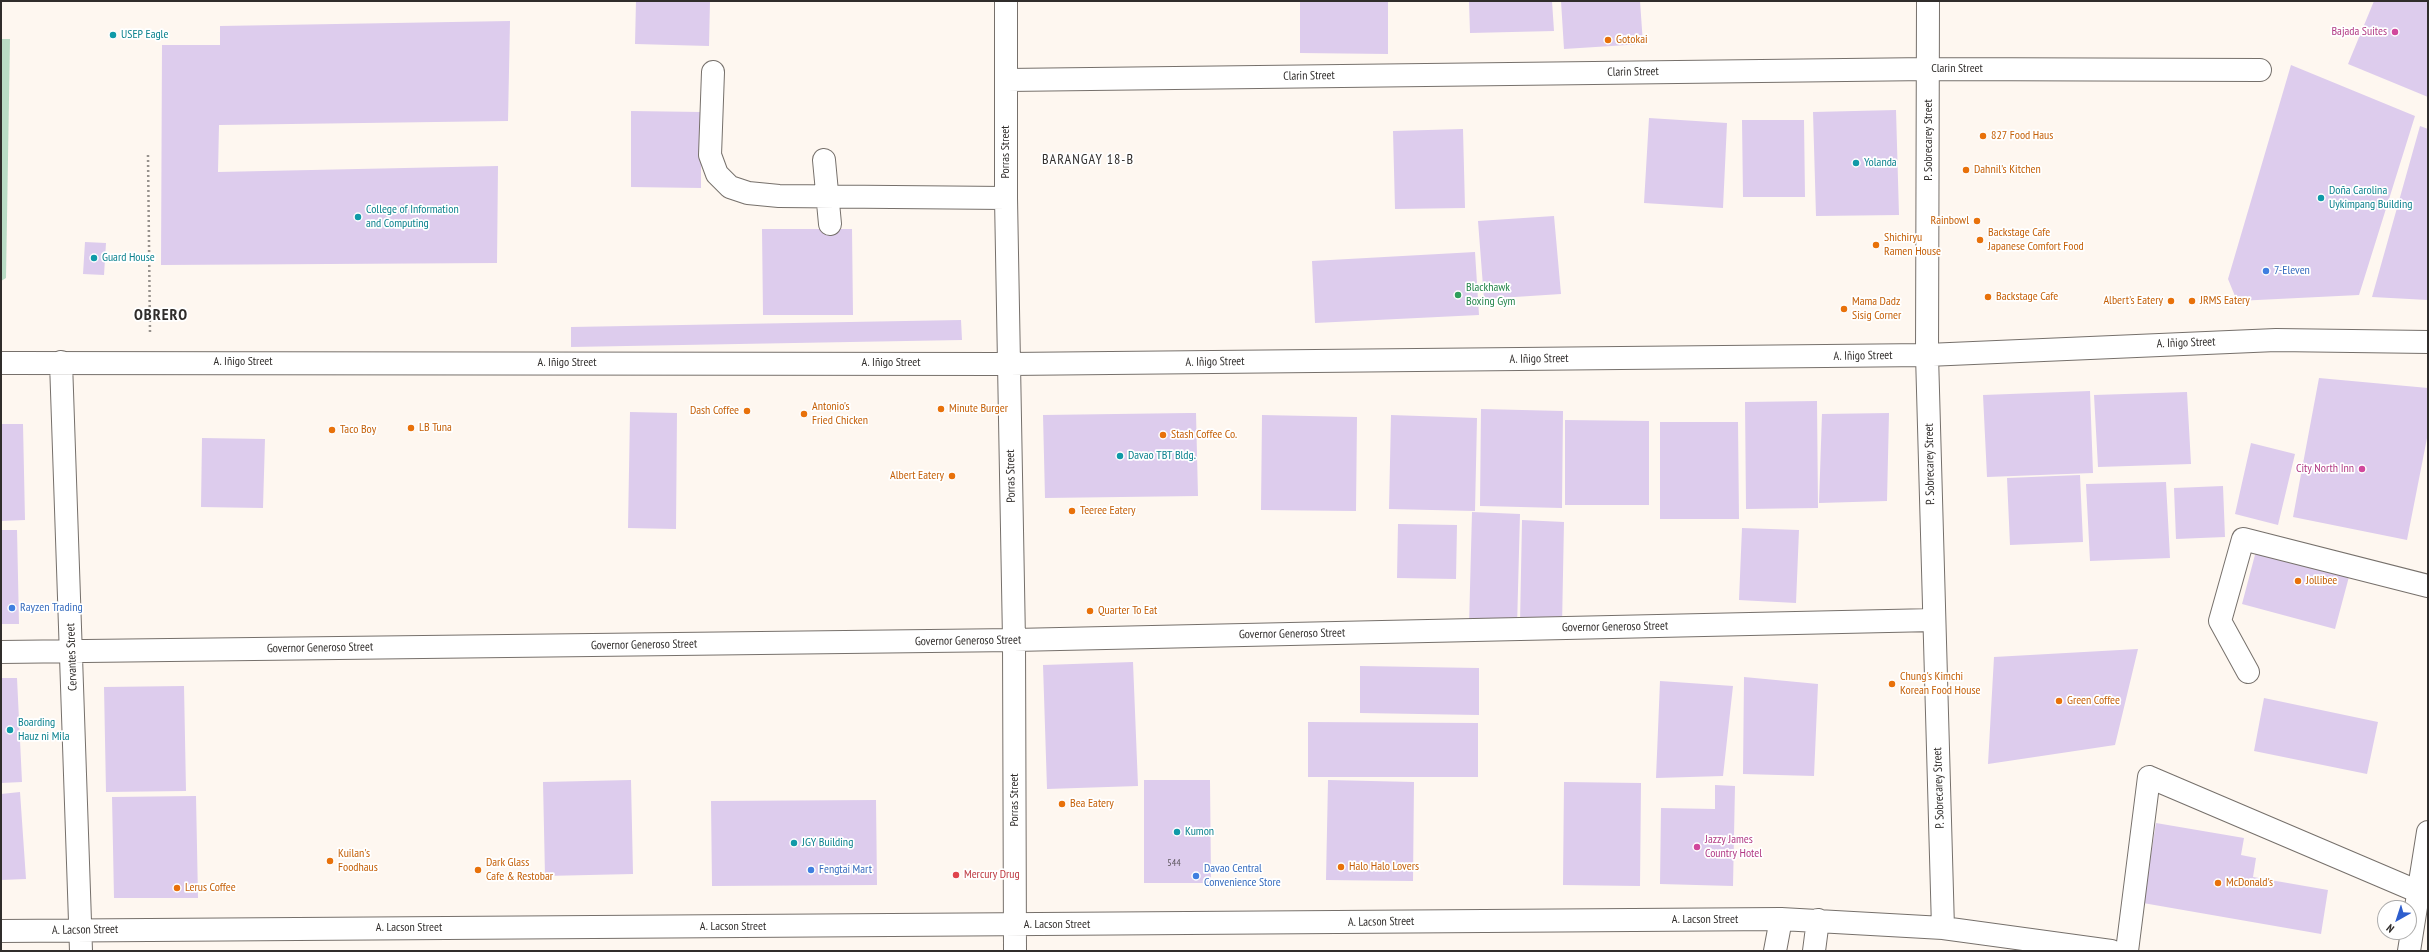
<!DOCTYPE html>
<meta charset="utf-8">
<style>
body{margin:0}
#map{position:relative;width:2429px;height:952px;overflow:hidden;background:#fef7f0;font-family:"PT Sans Narrow",sans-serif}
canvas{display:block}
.frame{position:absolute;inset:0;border:2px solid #302d2b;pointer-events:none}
.north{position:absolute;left:2377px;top:900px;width:40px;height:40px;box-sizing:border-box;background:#fff;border:1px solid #acabaa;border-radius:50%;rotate:219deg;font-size:11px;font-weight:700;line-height:16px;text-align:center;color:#302d2b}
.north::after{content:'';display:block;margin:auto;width:14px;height:18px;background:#2e5ecd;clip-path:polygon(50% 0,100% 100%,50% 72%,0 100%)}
</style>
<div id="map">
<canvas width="2429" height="952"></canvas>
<div class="frame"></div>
<div class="north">N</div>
</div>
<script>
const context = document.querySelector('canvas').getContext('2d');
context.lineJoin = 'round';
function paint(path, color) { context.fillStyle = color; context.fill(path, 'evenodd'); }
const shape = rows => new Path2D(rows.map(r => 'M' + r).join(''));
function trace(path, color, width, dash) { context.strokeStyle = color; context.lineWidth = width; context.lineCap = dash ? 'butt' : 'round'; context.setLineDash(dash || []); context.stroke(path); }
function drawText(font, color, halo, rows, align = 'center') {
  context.font = font + ' "PT Sans Narrow",sans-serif'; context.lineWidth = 3.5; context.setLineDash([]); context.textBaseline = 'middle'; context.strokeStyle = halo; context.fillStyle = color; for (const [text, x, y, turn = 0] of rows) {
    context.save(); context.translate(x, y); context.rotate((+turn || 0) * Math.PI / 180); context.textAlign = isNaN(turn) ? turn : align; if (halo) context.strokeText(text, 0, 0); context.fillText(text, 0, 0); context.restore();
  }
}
const green = shape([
 [1,39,10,39,6,278,1,281]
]);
const building = shape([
 [636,1,710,1,709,46,635,44],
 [1300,1,1388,1,1388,54,1300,53],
 [1469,1,1552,1,1554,31,1470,33],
 [1561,1,1640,1,1643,44,1564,49],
 [2374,1,2428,1,2428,97,2348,64],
 [510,21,508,121,219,125,218,172,498,166,497,263,161,265,162,45,220,45,220,26],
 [2291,65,2415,116,2359,295,2237,301,2228,279],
 [1896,110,1899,215,1816,216,1813,112],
 [631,111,701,112,701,188,631,187],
 [1649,118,1727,123,1723,208,1644,203],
 [1742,120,1804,120,1805,197,1743,197],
 [2420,126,2428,129,2428,300,2372,297],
 [1463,129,1465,208,1395,209,1393,131],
 [1554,216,1561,294,1484,299,1478,221],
 [762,229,852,229,853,315,763,315],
 [85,242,106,243,104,275,83,274],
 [1475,252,1479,315,1315,323,1312,261],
 [961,320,962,340,571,347,571,327],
 [2319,378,2428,388,2428,433,2407,540,2293,517],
 [2090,391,2093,473,1987,477,1983,395],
 [2187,392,2191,464,2098,467,2094,395],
 [1817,401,1818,508,1746,509,1745,402],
 [1481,409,1563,411,1562,508,1480,506],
 [630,412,677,413,676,529,628,528],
 [1189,413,1196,413,1198,496,1045,498,1043,415],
 [1889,413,1887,501,1819,503,1822,414],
 [1262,415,1357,417,1356,511,1261,510],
 [1391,415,1477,418,1475,511,1389,509],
 [1565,420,1649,421,1649,505,1565,505],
 [1660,422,1738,422,1739,519,1660,519],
 [1,424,23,424,25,520,1,521],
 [202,438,265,439,263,508,201,507],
 [2251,443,2295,454,2278,525,2235,514],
 [2080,475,2083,542,2010,545,2007,478],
 [2166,482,2170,558,2090,561,2086,484],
 [2223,486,2225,537,2176,539,2174,488],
 [1472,512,1520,514,1517,627,1469,626],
 [1522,520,1564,522,1562,626,1520,624],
 [1398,524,1457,525,1456,579,1397,578],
 [1742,528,1799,530,1796,603,1739,600],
 [1,530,17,530,19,624,1,624],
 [2261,532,2354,558,2335,629,2242,604],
 [2138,649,2115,745,1988,764,1994,657],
 [1133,662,1138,786,1047,789,1043,665],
 [1360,666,1479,668,1479,715,1360,713],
 [1744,677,1818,684,1814,776,1743,774],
 [1,678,17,678,22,782,1,783],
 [1660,681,1733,686,1723,776,1656,778],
 [184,686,186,791,106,792,104,687],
 [2264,698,2378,722,2367,774,2254,751],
 [1308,722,1478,723,1478,777,1308,777],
 [631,780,633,874,545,876,543,782],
 [1144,780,1210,780,1211,883,1144,883],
 [1328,780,1414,782,1413,881,1326,880],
 [1564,782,1641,783,1640,886,1563,885],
 [1715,785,1735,786,1733,886,1660,884,1661,808,1715,809],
 [20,792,26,879,1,880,1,794],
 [196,796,198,898,114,898,112,797],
 [876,800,877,885,712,886,711,801],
 [2156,823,2244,838,2241,855,2256,858,2253,877,2328,890,2321,934,2143,903]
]);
const path = shape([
 [148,155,150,333]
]);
const minor = shape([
 [1006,1,1006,198,1014,640,1015,951],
 [1928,1,1927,355,1943,928],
 [713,72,710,155,717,174,730,187,748,193,779,196,1006,198],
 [1007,80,1929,69,2260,70],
 [824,160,830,224],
 [61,362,81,951],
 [1,363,1009,364,1927,355,2276,340,2428,342],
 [1,652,1014,640,1934,620],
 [2248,672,2220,621,2243,539,2428,586],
 [1,931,1781,919,1943,928,2111,951],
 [1775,951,1781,919],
 [1814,951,1818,920],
 [2127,951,2149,777,2419,892]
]);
const major = shape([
 [2409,951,2428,832]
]);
const markers = [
 [2395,32,4,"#d1479c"],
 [113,35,4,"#0f9aa8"],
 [1608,40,4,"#e8710a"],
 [1983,136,4,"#e8710a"],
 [1856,163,4,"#0f9aa8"],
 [1966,170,4,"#e8710a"],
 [2321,198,4,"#0f9aa8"],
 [358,217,4,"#0f9aa8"],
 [1977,221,4,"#e8710a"],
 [1980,240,4,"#e8710a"],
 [1876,245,4,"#e8710a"],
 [94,258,4,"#0f9aa8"],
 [2266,271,4,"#3f7fe0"],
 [1458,295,4,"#2e9e5b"],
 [1988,297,4,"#e8710a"],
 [2171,301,4,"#e8710a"],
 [2192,301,4,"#e8710a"],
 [1844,309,4,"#e8710a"],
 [941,409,4,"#e8710a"],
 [747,411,4,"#e8710a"],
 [804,414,4,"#e8710a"],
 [411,428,4,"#e8710a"],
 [332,430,4,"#e8710a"],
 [1163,435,4,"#e8710a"],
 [1120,456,4,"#0f9aa8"],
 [2362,469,4,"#d1479c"],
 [952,476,4,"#e8710a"],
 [1072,511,4,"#e8710a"],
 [2298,581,4,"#e8710a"],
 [12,608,4,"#3f7fe0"],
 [1090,611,4,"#e8710a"],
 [1892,684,4,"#e8710a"],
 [2059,701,4,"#e8710a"],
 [10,730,4,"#0f9aa8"],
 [1062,804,4,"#e8710a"],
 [1177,832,4,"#0f9aa8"],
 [794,843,4,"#0f9aa8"],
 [1697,847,4,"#d1479c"],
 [330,861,4,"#e8710a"],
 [1341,867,4,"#e8710a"],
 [478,870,4,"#e8710a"],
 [811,870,4,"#3f7fe0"],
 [956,875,4,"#e0444e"],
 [1196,876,4,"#3f7fe0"],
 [2218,883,4,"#e8710a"],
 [177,888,4,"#e8710a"]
];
const numberNames = [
 ["544",1174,863]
];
const hotelNames = [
 ["Bajada Suites",2387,32],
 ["City North Inn",2354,469],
 ["Jazzy James",1705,840,"left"],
 ["Country Hotel",1705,854,"left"]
];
const cultureNames = [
 ["USEP Eagle",121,35],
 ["Yolanda",1864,163],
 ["Doña Carolina",2329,191],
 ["Uykimpang Building",2329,205],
 ["College of Information",366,210],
 ["and Computing",366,224],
 ["Guard House",102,258],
 ["Davao TBT Bldg.",1128,456],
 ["Boarding",18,723],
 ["Hauz ni Mila",18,737],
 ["Kumon",1185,832],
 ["JGY Building",802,843]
];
const foodNames = [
 ["Gotokai",1616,40],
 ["827 Food Haus",1991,136],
 ["Dahnil's Kitchen",1974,170],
 ["Rainbowl",1969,221,"right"],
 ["Backstage Cafe",1988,233],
 ["Japanese Comfort Food",1988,247],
 ["Shichiryu",1884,238],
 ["Ramen House",1884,252],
 ["Backstage Cafe",1996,297],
 ["Albert's Eatery",2163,301,"right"],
 ["JRMS Eatery",2200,301],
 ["Mama Dadz",1852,302],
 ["Sisig Corner",1852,316],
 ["Antonio's",812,407],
 ["Fried Chicken",812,421],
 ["Minute Burger",949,409],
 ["Dash Coffee",739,411,"right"],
 ["LB Tuna",419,428],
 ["Taco Boy",340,430],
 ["Stash Coffee Co.",1171,435],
 ["Albert Eatery",944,476,"right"],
 ["Teeree Eatery",1080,511],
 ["Jollibee",2306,581],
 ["Quarter To Eat",1098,611],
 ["Chung's Kimchi",1900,677],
 ["Korean Food House",1900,691],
 ["Green Coffee",2067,701],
 ["Bea Eatery",1070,804],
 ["Kuilan's",338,854],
 ["Foodhaus",338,868],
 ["Dark Glass",486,863],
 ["Cafe & Restobar",486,877],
 ["Halo Halo Lovers",1349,867],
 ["McDonald's",2226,883],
 ["Lerus Coffee",185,888]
];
const streetNames = [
 ["Clarin Street",1957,69],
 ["Clarin Street",1633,72,-1],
 ["Clarin Street",1309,76,-1],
 ["P. Sobrecarey Street",1929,140,-90],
 ["Porras Street",1006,152,-90],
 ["A. Iñigo Street",2186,343,-2],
 ["A. Iñigo Street",1863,356,-1],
 ["A. Iñigo Street",1539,359,-1],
 ["A. Iñigo Street",243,362],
 ["A. Iñigo Street",1215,362,-1],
 ["A. Iñigo Street",567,363],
 ["A. Iñigo Street",891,363],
 ["P. Sobrecarey Street",1930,464,-91],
 ["Porras Street",1011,476,-91],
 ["Governor Generoso Street",1615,627,-1],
 ["Governor Generoso Street",1292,634,-1],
 ["Governor Generoso Street",968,641,-1],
 ["Governor Generoso Street",644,645,-1],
 ["Governor Generoso Street",320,648,-1],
 ["Cervantes Street",72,657,-92],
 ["P. Sobrecarey Street",1939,788,-92],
 ["Porras Street",1015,800,-90],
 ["A. Lacson Street",1705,920],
 ["A. Lacson Street",1381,922,-1],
 ["A. Lacson Street",1057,925],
 ["A. Lacson Street",733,927],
 ["A. Lacson Street",409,928],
 ["A. Lacson Street",85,930,-1]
];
const shopNames = [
 ["7-Eleven",2274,271],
 ["Rayzen Trading",20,608],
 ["Davao Central",1204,869],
 ["Convenience Store",1204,883],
 ["Fengtai Mart",819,870]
];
const leisureNames = [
 ["Blackhawk",1466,288],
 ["Boxing Gym",1466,302]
];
const healthNames = [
 ["Mercury Drug",964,875]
];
const quarterNames = [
 ["BARANGAY 18-B",1088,160]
];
const districtNames = [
 ["OBRERO",161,315]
];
paint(green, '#badcc5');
paint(building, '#ddcced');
trace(minor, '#76706b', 24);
trace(major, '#76706b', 24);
trace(path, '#97928d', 2.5, [2, 3]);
trace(minor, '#fff', 22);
trace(major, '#fff', 22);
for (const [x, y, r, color] of markers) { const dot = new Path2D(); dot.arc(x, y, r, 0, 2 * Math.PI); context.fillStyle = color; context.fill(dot); trace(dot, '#fff', 1.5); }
drawText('10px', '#5b555c', null, numberNames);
drawText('12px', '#b23c85', '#fff', hotelNames, 'right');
drawText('12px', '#0d838f', '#fff', cultureNames, 'left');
drawText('12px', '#c56008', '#fff', foodNames, 'left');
drawText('12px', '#302d2b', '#fff', streetNames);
drawText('12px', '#366cbe', '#fff', shopNames, 'left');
drawText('12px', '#27864d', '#fff', leisureNames, 'left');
drawText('12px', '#be3a42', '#fff', healthNames, 'left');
context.letterSpacing = '1px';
drawText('14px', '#302d2b', '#fff', quarterNames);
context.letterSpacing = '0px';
context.letterSpacing = '1px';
drawText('bold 16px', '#302d2b', '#fff', districtNames);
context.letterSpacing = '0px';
</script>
